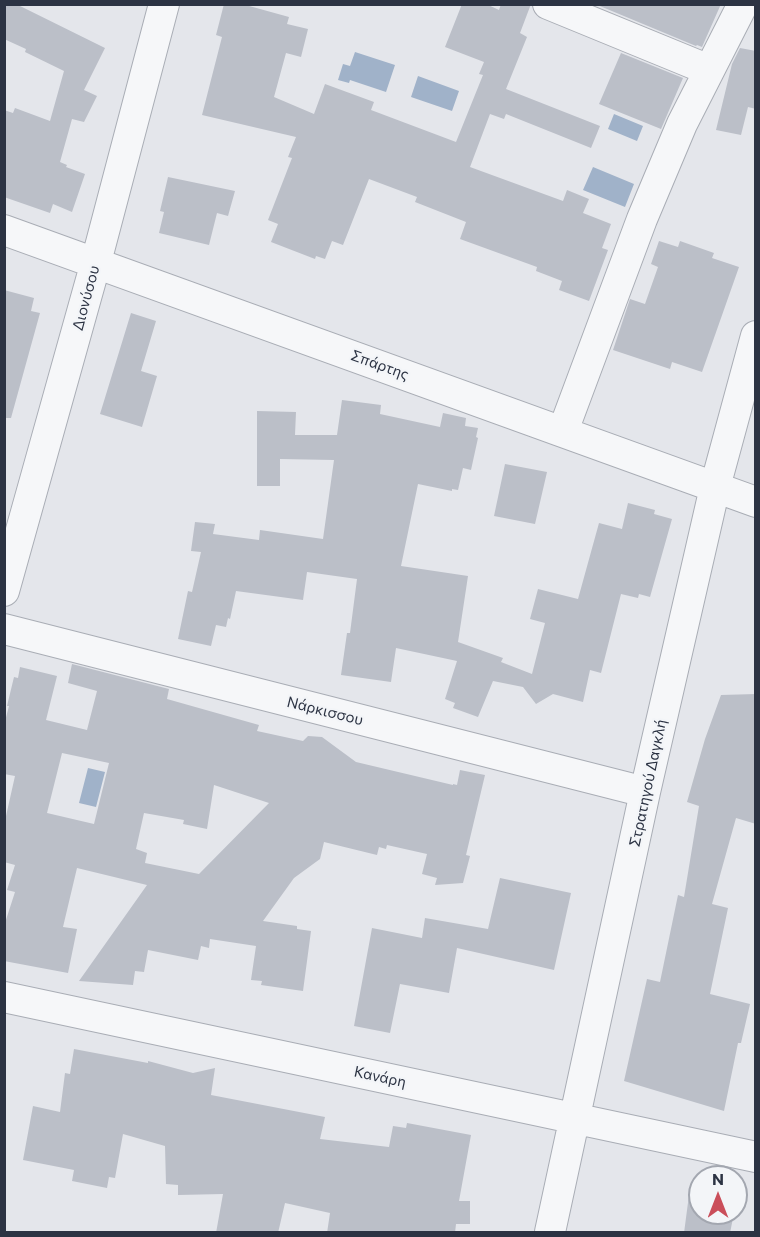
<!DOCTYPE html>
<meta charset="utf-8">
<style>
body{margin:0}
#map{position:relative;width:760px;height:1237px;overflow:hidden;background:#e4e6eb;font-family:Commissioner,sans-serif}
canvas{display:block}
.frame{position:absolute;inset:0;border:6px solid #2c3343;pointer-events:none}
.north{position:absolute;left:688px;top:1165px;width:60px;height:60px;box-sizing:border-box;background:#f3f5f8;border:2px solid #a3a7b0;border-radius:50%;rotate:0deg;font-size:16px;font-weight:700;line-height:24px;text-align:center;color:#2c3343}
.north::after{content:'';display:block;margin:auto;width:21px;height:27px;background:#ca4e5a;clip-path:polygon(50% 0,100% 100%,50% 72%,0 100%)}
</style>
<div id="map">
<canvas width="760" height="1237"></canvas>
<div class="frame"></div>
<div class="north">N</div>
</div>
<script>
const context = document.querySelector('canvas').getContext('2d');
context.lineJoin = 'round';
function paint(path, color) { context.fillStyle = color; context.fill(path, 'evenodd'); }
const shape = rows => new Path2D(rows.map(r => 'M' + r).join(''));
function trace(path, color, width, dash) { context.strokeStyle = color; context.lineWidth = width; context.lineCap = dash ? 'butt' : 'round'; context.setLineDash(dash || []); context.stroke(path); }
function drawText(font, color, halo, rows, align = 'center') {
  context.font = font + ' Commissioner,sans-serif'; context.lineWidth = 4.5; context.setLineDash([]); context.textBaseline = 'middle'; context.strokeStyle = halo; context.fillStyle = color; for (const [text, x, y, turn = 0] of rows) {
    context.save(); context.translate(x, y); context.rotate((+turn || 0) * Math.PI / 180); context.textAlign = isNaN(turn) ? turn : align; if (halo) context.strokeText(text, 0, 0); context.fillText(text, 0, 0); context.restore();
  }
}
const water = shape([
 [355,52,395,65,386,92,350,80,349,83,338,80,343,64,350,66],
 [418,76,459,91,452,111,411,97],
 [614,114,643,126,637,141,608,129],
 [593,167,634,184,625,207,583,190],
 [88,768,105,772,96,807,79,803]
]);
const building = shape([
 [4,4,16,4,105,48,84,90,97,96,84,122,72,119,60,162,67,165,66,167,85,174,72,212,53,204,50,213,4,197,4,110,13,113,15,108,50,121,64,71,25,52,26,49,4,39],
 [224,4,242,4,289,17,287,24,308,29,301,57,286,53,274,97,314,114,325,84,374,102,371,110,456,142,483,75,479,74,484,62,445,47,462,4,486,4,499,10,501,4,531,4,520,33,527,37,506,89,600,126,591,148,506,114,504,119,490,114,470,167,563,201,567,190,589,199,583,213,611,224,602,248,608,250,589,301,559,290,562,281,536,271,537,267,460,239,466,222,415,202,417,197,369,179,343,245,332,241,325,259,316,256,315,259,271,242,278,224,268,220,292,158,288,157,296,137,202,115,222,37,216,35],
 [595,4,721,4,702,47,697,45,696,46],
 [740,48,756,51,756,109,748,107,741,135,716,130,732,64],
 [621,53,683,78,661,129,599,104],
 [168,177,235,191,228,216,217,213,209,245,159,233,164,212,160,211],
 [659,241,678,247,680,241,714,253,712,258,739,267,702,372,672,362,670,369,613,350,630,299,645,304,658,267,651,264],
 [4,290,34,298,31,311,40,313,11,418,4,418],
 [131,313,156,321,141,371,157,376,142,427,100,414],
 [342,400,381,405,380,414,440,427,443,413,466,418,465,426,478,428,476,437,478,438,471,470,463,468,458,490,452,489,452,491,418,484,401,566,468,576,458,642,503,658,501,662,532,674,545,623,530,619,538,589,578,599,599,523,622,529,628,503,655,510,654,514,672,519,650,597,639,594,638,598,621,594,601,673,590,670,583,702,553,694,536,704,523,687,493,681,478,717,453,708,455,703,445,699,457,661,396,648,391,682,341,675,347,633,350,633,357,579,307,572,303,600,236,591,230,619,228,618,226,627,216,625,211,646,178,639,188,591,192,592,201,552,191,551,195,522,215,524,213,534,259,540,260,530,323,539,334,460,280,459,280,486,257,486,257,411,296,412,295,435,337,435],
 [505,464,547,472,535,524,494,516],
 [72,664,169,689,167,699,259,725,257,731,303,741,308,736,322,737,356,762,453,785,453,784,457,785,460,770,485,775,466,855,470,856,463,883,435,885,437,878,422,874,427,854,387,845,386,849,379,847,377,855,324,842,320,859,294,878,263,921,297,926,297,929,311,931,303,991,261,985,262,981,251,980,256,946,210,939,209,948,201,946,198,960,148,950,144,972,135,971,133,985,79,981,147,885,77,868,63,927,77,929,68,973,4,961,4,926,15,892,7,890,15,865,4,862,4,825,15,776,4,774,4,725,9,706,7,706,14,677,18,678,20,667,57,676,46,720,87,730,97,691,68,683],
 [62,753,109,763,94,824,47,813],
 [214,785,269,803,199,874,145,863,147,853,136,849,144,813,184,820,183,824,207,829],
 [756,694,756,824,736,818,712,904,728,908,710,994,750,1004,741,1043,738,1043,724,1111,624,1081,647,979,660,982,678,895,684,897,699,806,687,802,705,739,721,695],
 [500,878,571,893,554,970,457,948,449,993,400,984,390,1033,354,1026,372,928,422,938,425,918,488,929],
 [74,1049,148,1063,148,1061,193,1073,215,1068,211,1095,325,1117,320,1139,389,1147,393,1126,406,1128,407,1123,471,1135,459,1201,470,1201,470,1224,456,1224,455,1233,327,1233,330,1213,285,1203,278,1233,216,1233,223,1194,178,1195,178,1185,166,1184,165,1146,123,1134,115,1178,109,1177,107,1188,72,1181,74,1170,23,1160,33,1106,60,1112,65,1073,70,1074],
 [689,1195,700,1197,700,1213,734,1213,730,1233,684,1233]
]);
const street = shape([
 [548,4,709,70],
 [4,230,756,502],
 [563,431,642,219,682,124,743,4],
 [4,591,96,262,164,4],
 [4,629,645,792],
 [4,997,756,1157],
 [550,1232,645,792,715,487,756,336]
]);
const streetNames = [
 ["Διονύσου",86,298,-75],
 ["Σπάρτης",380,365,20],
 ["Νάρκισσου",325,711,14],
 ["Στρατηγού Δαγκλή",648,783,-78],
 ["Κανάρη",380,1077,12]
];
paint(water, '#a0b2c9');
paint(building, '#bbbfc8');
trace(street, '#a9adb5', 32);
trace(street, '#f6f7f9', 30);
drawText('15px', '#2c3343', '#f3f5f8', streetNames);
</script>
